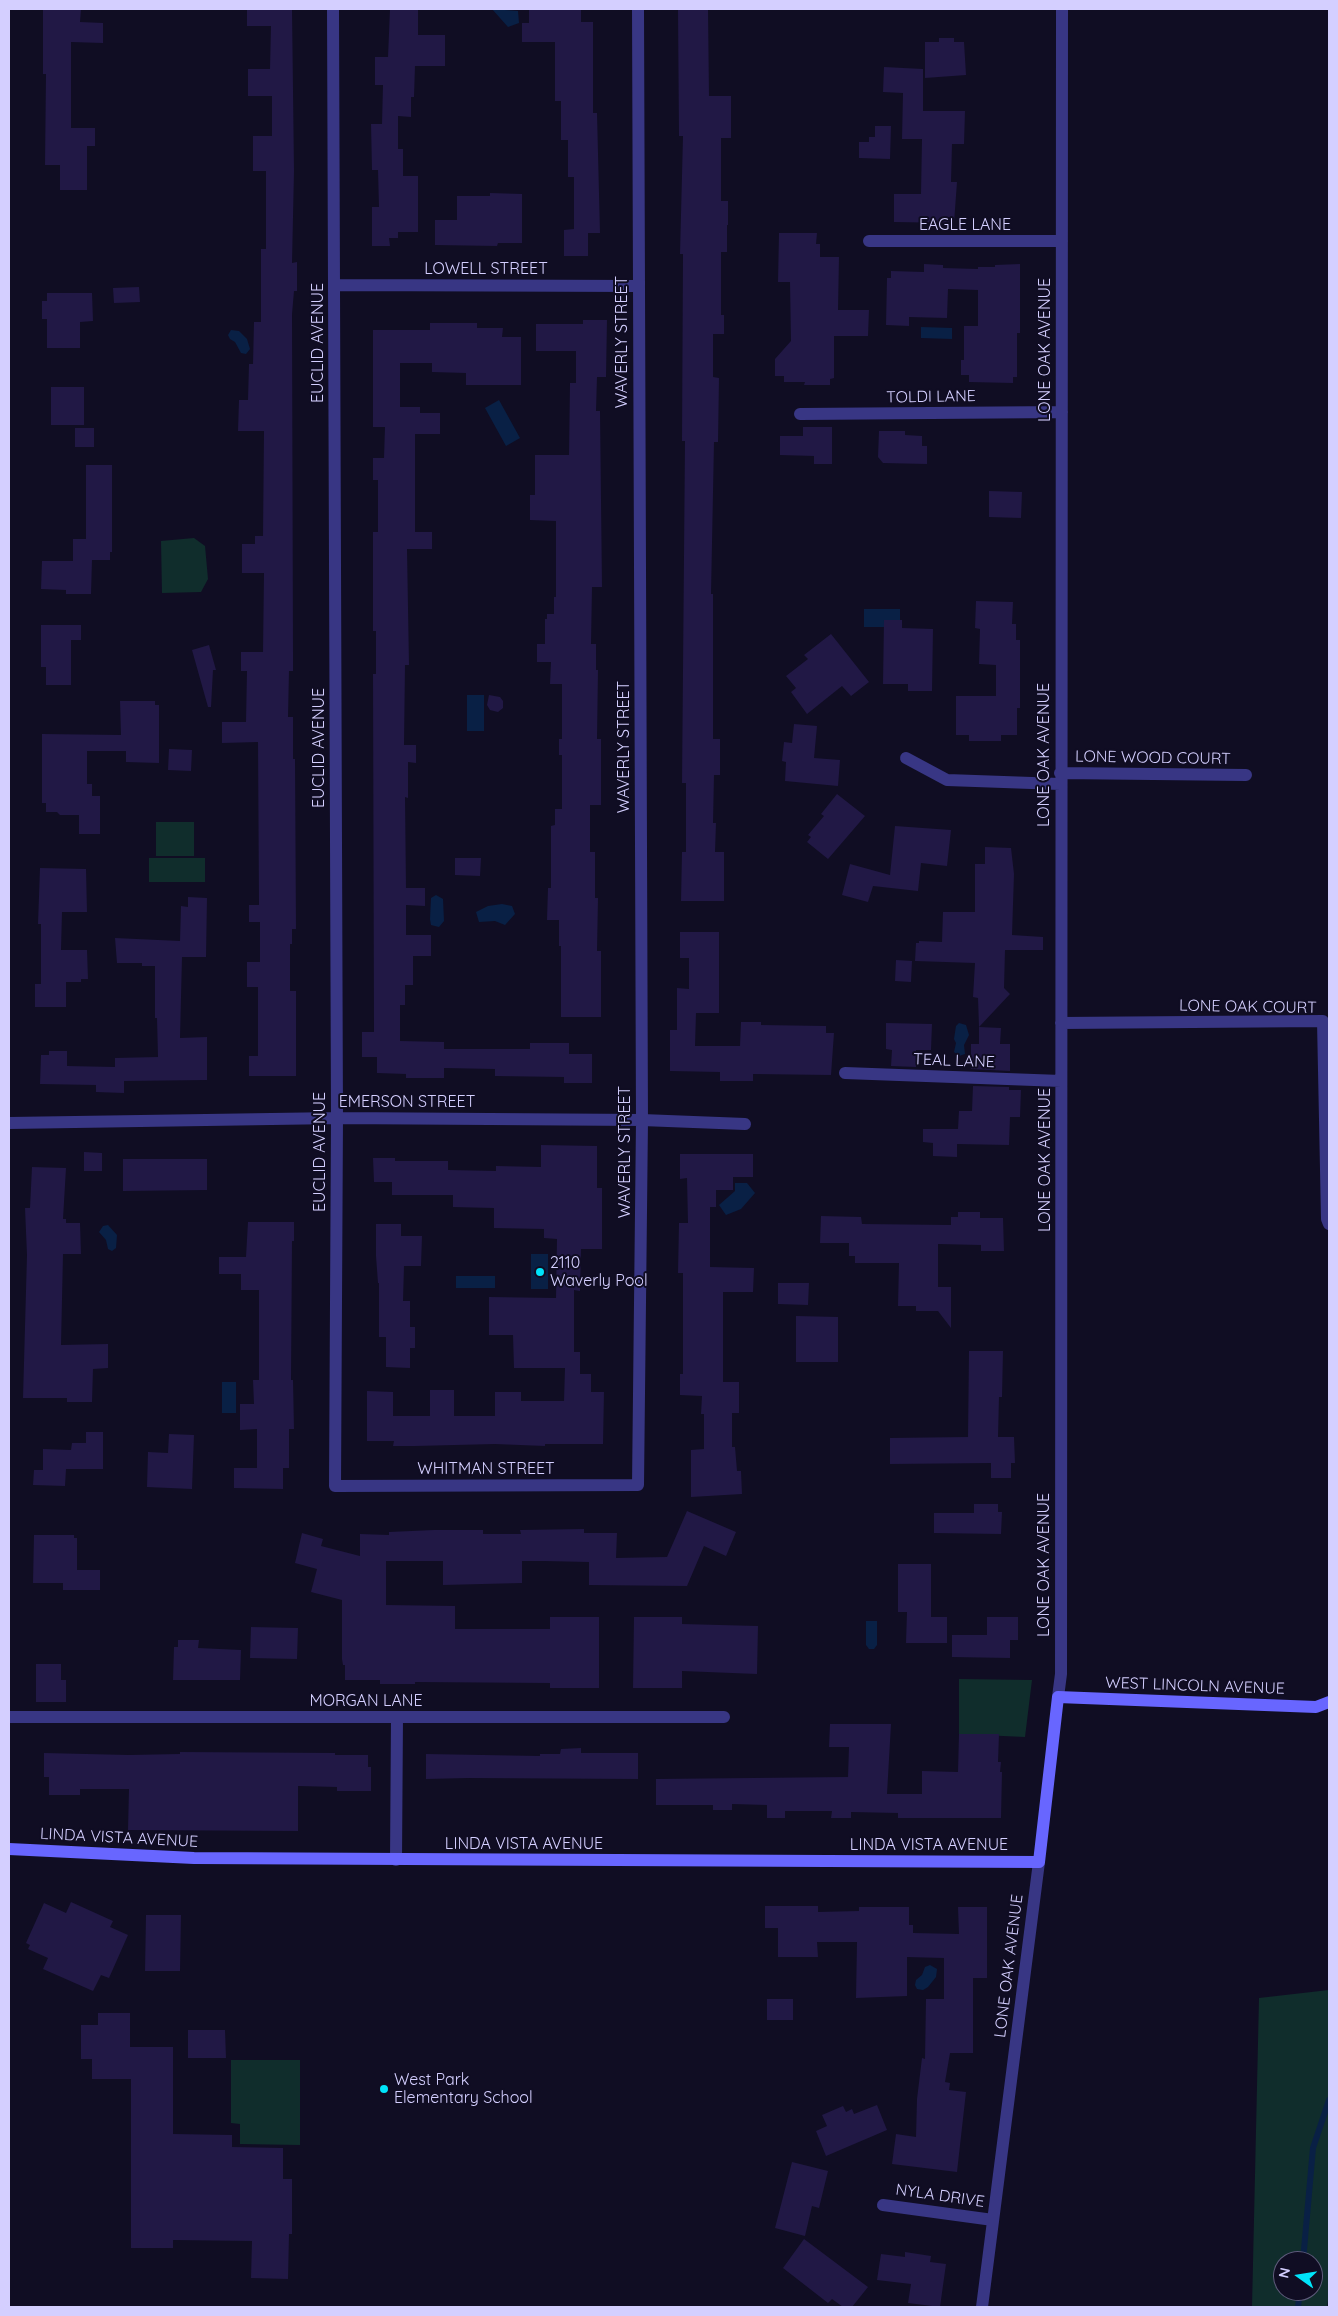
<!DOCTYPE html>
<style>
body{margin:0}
#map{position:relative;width:1338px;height:2316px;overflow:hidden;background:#100d23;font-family:Quicksand,sans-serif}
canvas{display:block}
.frame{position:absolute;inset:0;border:10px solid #d4cfff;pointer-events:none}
.north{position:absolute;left:1273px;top:2251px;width:50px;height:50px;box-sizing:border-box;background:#100d23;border:1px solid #5e5b7b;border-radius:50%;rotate:283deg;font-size:14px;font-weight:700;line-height:20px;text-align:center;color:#d4cfff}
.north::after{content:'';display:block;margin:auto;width:18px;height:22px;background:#00e4fa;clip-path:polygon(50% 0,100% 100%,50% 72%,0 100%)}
</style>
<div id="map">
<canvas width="1338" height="2316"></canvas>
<div class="frame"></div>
<div class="north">N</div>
</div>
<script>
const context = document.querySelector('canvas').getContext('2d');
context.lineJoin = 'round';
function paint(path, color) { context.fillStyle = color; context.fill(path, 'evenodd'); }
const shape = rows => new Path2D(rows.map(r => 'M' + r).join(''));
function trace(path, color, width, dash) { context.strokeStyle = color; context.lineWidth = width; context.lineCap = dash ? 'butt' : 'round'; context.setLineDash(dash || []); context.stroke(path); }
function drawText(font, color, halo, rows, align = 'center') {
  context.font = font + ' Quicksand,sans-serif'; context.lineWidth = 4; context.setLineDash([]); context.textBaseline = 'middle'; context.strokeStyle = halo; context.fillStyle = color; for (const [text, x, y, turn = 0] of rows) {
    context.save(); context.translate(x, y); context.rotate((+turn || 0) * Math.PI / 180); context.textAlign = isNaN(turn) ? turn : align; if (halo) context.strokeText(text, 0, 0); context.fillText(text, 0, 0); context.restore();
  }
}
const green = shape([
 [194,538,205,546,208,579,201,592,162,593,161,541],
 [156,822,194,822,194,856,156,856],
 [149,858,205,858,205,882,149,882],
 [959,1679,1032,1680,1025,1737,959,1734],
 [1329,1990,1329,2294,1327,2307,1252,2307,1259,1998],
 [1283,2261,1313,2261,1313,2291,1283,2291],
 [231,2060,300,2060,300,2145,240,2144,240,2124,231,2123]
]);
const water = shape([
 [492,9,518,11,519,23,508,27],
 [921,327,952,328,952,339,921,338],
 [231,330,239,331,247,339,250,349,246,354,241,353,235,342,230,339,228,335],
 [499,400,520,438,506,446,485,408],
 [864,609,900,609,900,620,884,620,884,627,864,627],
 [467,695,484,695,484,731,467,731],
 [436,895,443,899,444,921,439,927,431,925,430,919,431,898],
 [502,904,512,906,515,914,505,925,495,921,479,922,476,912,488,906],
 [959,1023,966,1025,969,1035,964,1045,965,1054,959,1056,954,1052,956,1043,954,1039,956,1026],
 [735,1183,747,1183,755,1193,741,1209,726,1215,719,1205,735,1191],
 [108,1225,117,1235,116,1248,112,1251,108,1249,106,1240,99,1232,103,1226],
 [531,1254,548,1254,548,1289,531,1289],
 [456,1276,495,1276,495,1288,456,1288],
 [222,1382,236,1382,236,1413,222,1413],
 [866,1621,877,1621,877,1645,874,1649,869,1649,866,1645],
 [930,1965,937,1969,936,1977,928,1987,923,1990,917,1989,915,1985,916,1980,922,1975,925,1967]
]);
const stream = shape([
 [1303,2261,1313,2148,1329,2100],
 [1298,2307,1300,2291]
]);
const building = shape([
 [43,9,81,9,80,22,103,23,103,43,71,42,71,128,95,128,95,146,87,146,87,190,60,190,60,165,45,165,46,74,43,74],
 [247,9,292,9,294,171,292,263,297,262,297,291,294,291,292,314,293,652,293,671,289,671,288,717,293,717,293,759,295,759,296,929,292,929,292,944,290,944,290,991,296,991,296,1076,249,1076,249,1056,258,1056,258,987,247,987,247,962,260,962,260,922,249,922,249,905,259,905,258,742,222,743,222,722,246,722,247,671,241,671,241,652,263,652,264,573,242,573,242,544,255,544,255,536,263,536,264,431,238,431,239,400,248,400,249,364,253,364,254,322,261,322,261,249,266,249,266,171,253,171,253,136,272,136,272,96,248,96,248,69,270,69,271,26,247,26],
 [390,9,418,9,418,35,445,35,445,66,415,66,414,97,411,97,411,117,398,116,398,149,403,149,403,176,418,176,418,232,398,232,398,238,389,238,390,246,372,246,372,207,379,207,378,170,372,170,371,124,382,124,383,85,375,85,375,57,388,57],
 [529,9,581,9,581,22,593,22,593,113,597,113,600,233,588,233,588,256,564,256,564,230,574,229,574,177,568,177,568,140,561,140,561,101,555,101,555,42,522,42,522,23,529,23],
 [678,9,708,9,709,96,731,96,731,138,721,138,721,201,728,201,728,225,727,225,727,252,721,252,721,315,724,315,724,334,713,334,713,377,719,378,718,442,714,442,711,594,713,594,713,739,720,739,720,775,714,775,713,823,716,823,715,852,724,852,724,901,681,901,682,852,686,852,686,783,682,783,685,441,682,441,683,254,680,254,683,136,679,136],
 [939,38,954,38,954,42,964,42,966,75,925,78,925,42,939,42],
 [884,67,923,69,923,111,965,111,964,144,952,144,951,182,957,182,954,223,894,222,894,194,921,194,922,139,902,139,903,93,883,92],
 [875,126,891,126,890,159,859,158,859,142,869,142,869,137,875,137],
 [490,193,522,194,522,243,498,243,497,246,435,245,435,220,457,220,457,196,490,196],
 [779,233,817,233,816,244,820,244,820,257,839,257,838,310,869,310,868,336,834,336,834,378,830,379,830,385,804,385,805,382,784,382,784,376,775,376,775,359,791,341,790,282,778,282],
 [924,264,943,265,943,268,978,269,978,267,995,267,995,265,1020,264,1020,333,1017,333,1017,377,1013,377,1013,383,969,382,969,375,961,375,961,360,964,360,964,326,978,326,978,290,948,289,947,318,909,317,909,326,886,325,887,278,891,278,891,271,924,272],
 [139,287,140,302,114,303,113,288],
 [47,293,92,293,93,321,80,322,80,348,47,348,47,319,42,319,42,301,47,301],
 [583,320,607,320,606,377,597,377,596,411,600,411,602,587,592,587,591,644,596,644,596,670,598,670,597,739,601,739,601,805,590,805,590,852,595,852,595,898,598,898,597,951,601,951,601,1017,561,1017,561,946,559,946,559,920,547,920,548,888,551,888,551,826,555,825,555,809,562,809,562,755,559,755,559,739,562,739,562,684,550,684,551,662,537,662,537,644,545,644,545,619,547,619,547,614,554,614,554,597,556,597,556,521,530,520,530,495,535,495,535,455,569,455,570,383,576,383,576,351,536,351,536,324,583,324],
 [430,323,477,323,477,328,503,328,502,337,521,337,521,385,466,385,466,373,432,372,432,363,400,363,400,407,420,407,420,413,440,413,440,434,415,434,415,532,432,532,432,549,407,549,409,665,405,665,404,745,416,745,416,763,408,762,408,798,405,797,406,888,425,888,425,906,406,905,406,935,431,935,431,956,413,956,413,985,405,985,405,1005,400,1005,400,1041,444,1042,444,1049,530,1049,530,1043,569,1043,569,1054,592,1054,592,1083,564,1083,564,1077,495,1076,495,1069,444,1068,444,1078,406,1078,406,1074,377,1073,377,1057,362,1057,362,1032,374,1032,373,674,376,674,376,631,373,631,373,532,378,532,378,480,373,480,373,458,384,458,385,427,373,427,373,330,430,330],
 [51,387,84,387,84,425,51,425],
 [803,427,832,427,832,464,814,464,814,456,780,455,780,436,803,436],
 [75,428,94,428,94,447,75,447],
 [879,431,905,431,905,435,922,436,922,446,927,446,927,464,883,463,878,457],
 [86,465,112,465,112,552,110,552,110,560,92,560,91,594,66,594,66,590,41,589,42,561,73,561,73,539,86,539],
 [989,491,1022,492,1021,518,989,517],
 [976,601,1013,602,1012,624,1016,624,1016,640,1020,640,1020,708,1017,708,1017,735,1001,735,1001,741,969,741,969,735,956,735,956,696,996,696,996,665,979,664,980,629,975,628],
 [884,620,902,620,902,628,933,629,932,691,908,691,908,684,883,684],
 [41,625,81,625,81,640,71,640,71,685,46,685,46,667,41,667],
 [831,634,869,682,851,696,842,686,807,714,791,692,796,688,786,676,808,659,804,655],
 [209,645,216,670,213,670,211,707,208,707,192,650],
 [489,695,500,697,503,701,503,708,498,712,490,710,487,705],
 [120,701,155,701,155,705,159,705,159,763,126,762,126,751,87,751,87,784,92,784,92,796,100,796,100,834,79,834,79,815,60,815,57,812,46,812,46,803,42,803,42,734,121,735],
 [794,724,817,726,814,758,840,760,838,786,785,781,786,762,782,761,784,742,792,743],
 [169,749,192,750,191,771,168,770],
 [837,794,865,816,828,859,807,842,811,837,808,835,824,816,821,814],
 [895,826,951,830,947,866,921,863,918,891,873,886,868,902,842,895,850,864,890,875],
 [985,847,1011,848,1014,874,1012,935,1043,937,1043,950,1005,950,1004,988,1010,994,979,1027,978,998,973,997,975,963,915,961,916,943,919,943,919,941,942,942,943,912,975,912,975,864,985,864],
 [455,858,481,858,480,876,455,875],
 [40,868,86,869,87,912,62,912,61,950,87,950,88,979,81,979,81,982,66,982,66,1007,35,1007,35,984,41,984,41,924,38,924],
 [188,897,207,898,206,957,182,957,180,1038,207,1037,207,1080,124,1081,124,1093,96,1092,96,1085,40,1084,41,1055,49,1055,49,1051,67,1051,67,1066,115,1067,115,1058,158,1057,157,1018,155,1018,155,966,142,966,142,963,117,963,115,938,180,941,181,906,188,907],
 [680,932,719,932,719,1013,696,1013,695,1046,740,1046,741,1022,761,1022,761,1025,826,1026,826,1033,834,1033,831,1075,753,1074,753,1081,720,1081,720,1072,670,1071,670,1030,677,1030,677,988,689,989,689,958,680,958],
 [896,960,912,961,911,982,895,981],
 [886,1023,932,1024,931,1050,916,1050,916,1067,891,1066,892,1050,886,1049],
 [979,1027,1001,1028,1000,1044,1010,1044,1010,1071,971,1069,971,1044,979,1044],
 [973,1086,1009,1087,1009,1090,1021,1090,1020,1117,1010,1117,1009,1145,957,1144,957,1157,933,1156,933,1143,923,1142,923,1129,958,1129,959,1111,972,1111],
 [541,1145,597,1146,597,1188,602,1188,602,1249,581,1249,580,1291,574,1290,574,1352,580,1352,580,1374,591,1374,591,1392,604,1392,603,1444,545,1444,545,1446,495,1444,415,1446,393,1446,394,1441,367,1441,367,1391,393,1392,393,1416,430,1416,430,1390,454,1390,454,1416,495,1416,495,1392,521,1392,521,1401,564,1401,565,1368,514,1368,513,1335,489,1335,489,1297,556,1298,557,1239,544,1238,544,1229,494,1228,494,1208,453,1207,453,1195,392,1195,392,1182,374,1182,373,1158,395,1158,395,1161,448,1161,448,1170,496,1171,496,1166,541,1167],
 [84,1152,102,1153,102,1171,84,1171],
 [680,1154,753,1154,753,1177,733,1177,733,1190,716,1190,716,1207,710,1207,710,1267,754,1268,753,1292,723,1292,723,1382,739,1382,739,1413,732,1413,732,1447,735,1447,737,1471,741,1471,742,1494,691,1497,691,1450,704,1449,704,1414,701,1414,702,1396,680,1395,680,1374,683,1374,683,1273,678,1273,679,1223,688,1223,687,1178,680,1179],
 [123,1159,207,1159,207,1190,123,1191],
 [32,1167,66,1168,63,1219,66,1219,66,1223,80,1223,81,1254,63,1254,61,1345,108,1344,108,1368,93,1369,92,1402,67,1402,67,1398,23,1398,27,1255,25,1208,30,1208],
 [958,1212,980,1212,980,1218,1003,1218,1004,1251,981,1251,981,1245,938,1244,938,1287,951,1287,951,1328,938,1311,916,1311,916,1306,898,1306,899,1263,855,1263,855,1256,849,1256,849,1243,820,1243,821,1216,861,1217,862,1224,951,1225,951,1217,958,1217],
 [248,1222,294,1222,294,1241,292,1241,291,1380,293,1380,294,1429,289,1429,289,1468,283,1468,283,1489,234,1488,234,1468,257,1468,257,1429,240,1430,240,1404,254,1404,253,1380,259,1380,259,1290,241,1290,241,1274,219,1274,219,1257,246,1257],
 [376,1224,401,1224,401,1236,422,1236,421,1266,404,1266,403,1301,410,1301,410,1327,415,1327,415,1348,410,1348,410,1368,386,1367,386,1337,379,1337,379,1283,378,1283,376,1256],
 [778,1283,809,1283,808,1305,778,1304],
 [796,1316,838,1317,838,1362,796,1362],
 [969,1351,1003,1351,1002,1397,999,1397,998,1437,1014,1437,1015,1463,1011,1463,1011,1478,991,1478,991,1463,890,1464,890,1438,968,1437],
 [86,1432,103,1432,103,1469,66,1469,65,1486,33,1485,34,1470,43,1470,43,1449,71,1450,72,1443,86,1443],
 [169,1434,194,1435,192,1489,147,1487,148,1452,168,1453],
 [974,1504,998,1504,998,1512,1002,1512,1001,1534,934,1533,934,1513,974,1513],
 [687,1511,736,1532,726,1556,704,1546,687,1586,589,1585,589,1562,544,1561,522,1561,522,1583,443,1585,443,1561,386,1561,386,1605,455,1606,455,1629,550,1629,550,1617,599,1617,599,1688,550,1688,550,1683,415,1682,415,1684,380,1684,380,1680,345,1680,345,1665,343,1665,342,1659,342,1600,311,1592,317,1569,295,1563,302,1533,323,1539,321,1546,360,1556,360,1534,389,1535,389,1532,434,1530,483,1530,483,1534,521,1534,520,1530,584,1529,584,1533,617,1533,616,1558,667,1557],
 [34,1535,74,1535,74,1538,77,1538,77,1570,100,1570,100,1590,63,1590,63,1583,33,1583],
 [898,1564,931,1564,931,1617,947,1617,947,1643,906,1643,907,1612,898,1612],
 [634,1617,682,1617,682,1624,758,1626,757,1674,682,1671,682,1688,633,1688],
 [987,1617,1018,1617,1018,1640,1010,1640,1010,1658,952,1657,952,1635,987,1635],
 [251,1627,298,1628,297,1659,250,1658],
 [178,1640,199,1640,198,1648,241,1650,240,1680,173,1680,174,1647,178,1647],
 [36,1664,61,1664,61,1680,66,1680,66,1702,36,1702],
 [830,1724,891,1724,887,1794,922,1794,922,1771,958,1772,959,1734,999,1734,998,1762,1001,1762,1000,1772,1002,1772,1001,1818,898,1818,898,1813,851,1812,851,1818,831,1818,832,1811,785,1811,785,1818,767,1818,767,1805,732,1804,732,1810,713,1810,713,1805,656,1805,656,1779,848,1777,849,1747,829,1747],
 [581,1748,581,1753,638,1753,638,1779,468,1778,426,1779,426,1754,540,1756,540,1754,560,1754,561,1749],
 [180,1752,335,1753,335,1755,368,1755,368,1767,371,1767,371,1791,337,1791,337,1787,298,1786,298,1831,128,1830,129,1789,80,1789,80,1795,49,1795,49,1777,44,1777,44,1753,129,1755,180,1754],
 [71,1902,113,1921,110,1927,128,1935,109,1978,101,1975,93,1991,43,1969,48,1958,28,1949,30,1945,26,1943,44,1903,66,1913],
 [765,1906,818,1906,818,1912,859,1911,859,1907,909,1907,909,1925,913,1925,913,1933,959,1934,958,1907,987,1907,987,1978,973,1978,973,2053,950,2053,945,2082,950,2083,949,2090,966,2092,957,2172,892,2164,896,2134,916,2137,917,2099,922,2058,925,2059,926,1999,944,1999,944,1958,907,1957,907,1996,856,1998,857,1942,817,1942,818,1957,778,1957,778,1928,765,1928],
 [146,1915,181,1915,180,1971,145,1971],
 [767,1999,793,1999,793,2020,767,2020],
 [98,2013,130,2013,130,2047,173,2047,173,2134,232,2135,232,2147,283,2148,283,2179,292,2179,292,2234,289,2234,288,2279,251,2278,252,2241,173,2240,173,2248,131,2248,131,2079,92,2079,92,2059,81,2059,81,2025,98,2025],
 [188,2030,225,2030,226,2058,188,2058],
 [877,2105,887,2130,826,2156,816,2131,827,2126,822,2115,843,2106,846,2112,852,2109,854,2114],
 [792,2162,828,2171,819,2208,812,2206,805,2236,775,2228],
 [804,2239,868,2287,852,2307,843,2307,832,2299,828,2303,783,2268],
 [905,2252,931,2256,930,2262,946,2264,940,2307,908,2303,911,2284,877,2280,881,2254,905,2257]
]);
const street = shape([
 [333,9,337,1118,335,1486,638,1485,642,1120,638,9],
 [869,241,1062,241],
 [334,285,638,286],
 [800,414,1062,412],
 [906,758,947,780,1060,784],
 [1060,773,1246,775],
 [1061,1023,1323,1021,1327,1219,1329,1224],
 [845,1073,1061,1081],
 [9,1123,337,1118,642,1120,745,1124],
 [1058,1697,1061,1674,1062,9],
 [9,1717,724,1717],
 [396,1860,397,1717],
 [883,2205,993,2220],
 [982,2307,1039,1862]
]);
const secondary = shape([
 [9,1849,194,1858,1039,1862,1058,1697,1316,1707,1329,1702]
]);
const markers = [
 [540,1272,5,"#00e4fa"],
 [384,2089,5,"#00e4fa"]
];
const streetNames = [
 ["EAGLE LANE",965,225],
 ["LOWELL STREET",486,269],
 ["WAVERLY STREET",622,342,-90],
 ["EUCLID AVENUE",318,343,-90],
 ["LONE OAK AVENUE",1045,350,-90],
 ["TOLDI LANE",931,397,-1],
 ["WAVERLY STREET",624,747,-90],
 ["EUCLID AVENUE",319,748,-90],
 ["LONE OAK AVENUE",1044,755,-90],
 ["LONE WOOD COURT",1153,758,1],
 ["LONE OAK COURT",1248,1007,1],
 ["TEAL LANE",954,1061,2],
 ["EMERSON STREET",407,1102],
 ["EUCLID AVENUE",320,1152,-90],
 ["WAVERLY STREET",625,1152,-90],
 ["LONE OAK AVENUE",1045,1160,-90],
 ["WHITMAN STREET",486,1469],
 ["LONE OAK AVENUE",1044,1565,-90],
 ["WEST LINCOLN AVENUE",1195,1686,2],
 ["MORGAN LANE",366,1701],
 ["LINDA VISTA AVENUE",119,1838,3],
 ["LINDA VISTA AVENUE",524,1844],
 ["LINDA VISTA AVENUE",929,1845],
 ["LONE OAK AVENUE",1009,1966,-83],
 ["NYLA DRIVE",940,2196,8]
];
const poiNames = [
 ["2110",550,1263],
 ["Waverly Pool",550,1281],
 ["West Park",394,2080],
 ["Elementary School",394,2098]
];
paint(green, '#102d2c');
paint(water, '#092045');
trace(stream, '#092045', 6);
paint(building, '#211845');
trace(street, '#383684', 12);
trace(secondary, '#6866ff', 12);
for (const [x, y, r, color] of markers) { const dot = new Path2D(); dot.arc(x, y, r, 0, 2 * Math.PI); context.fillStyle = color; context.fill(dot); trace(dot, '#100d23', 2); }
drawText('16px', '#d4cfff', '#100d23', streetNames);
drawText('16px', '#d4cfff', '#100d23', poiNames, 'left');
</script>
